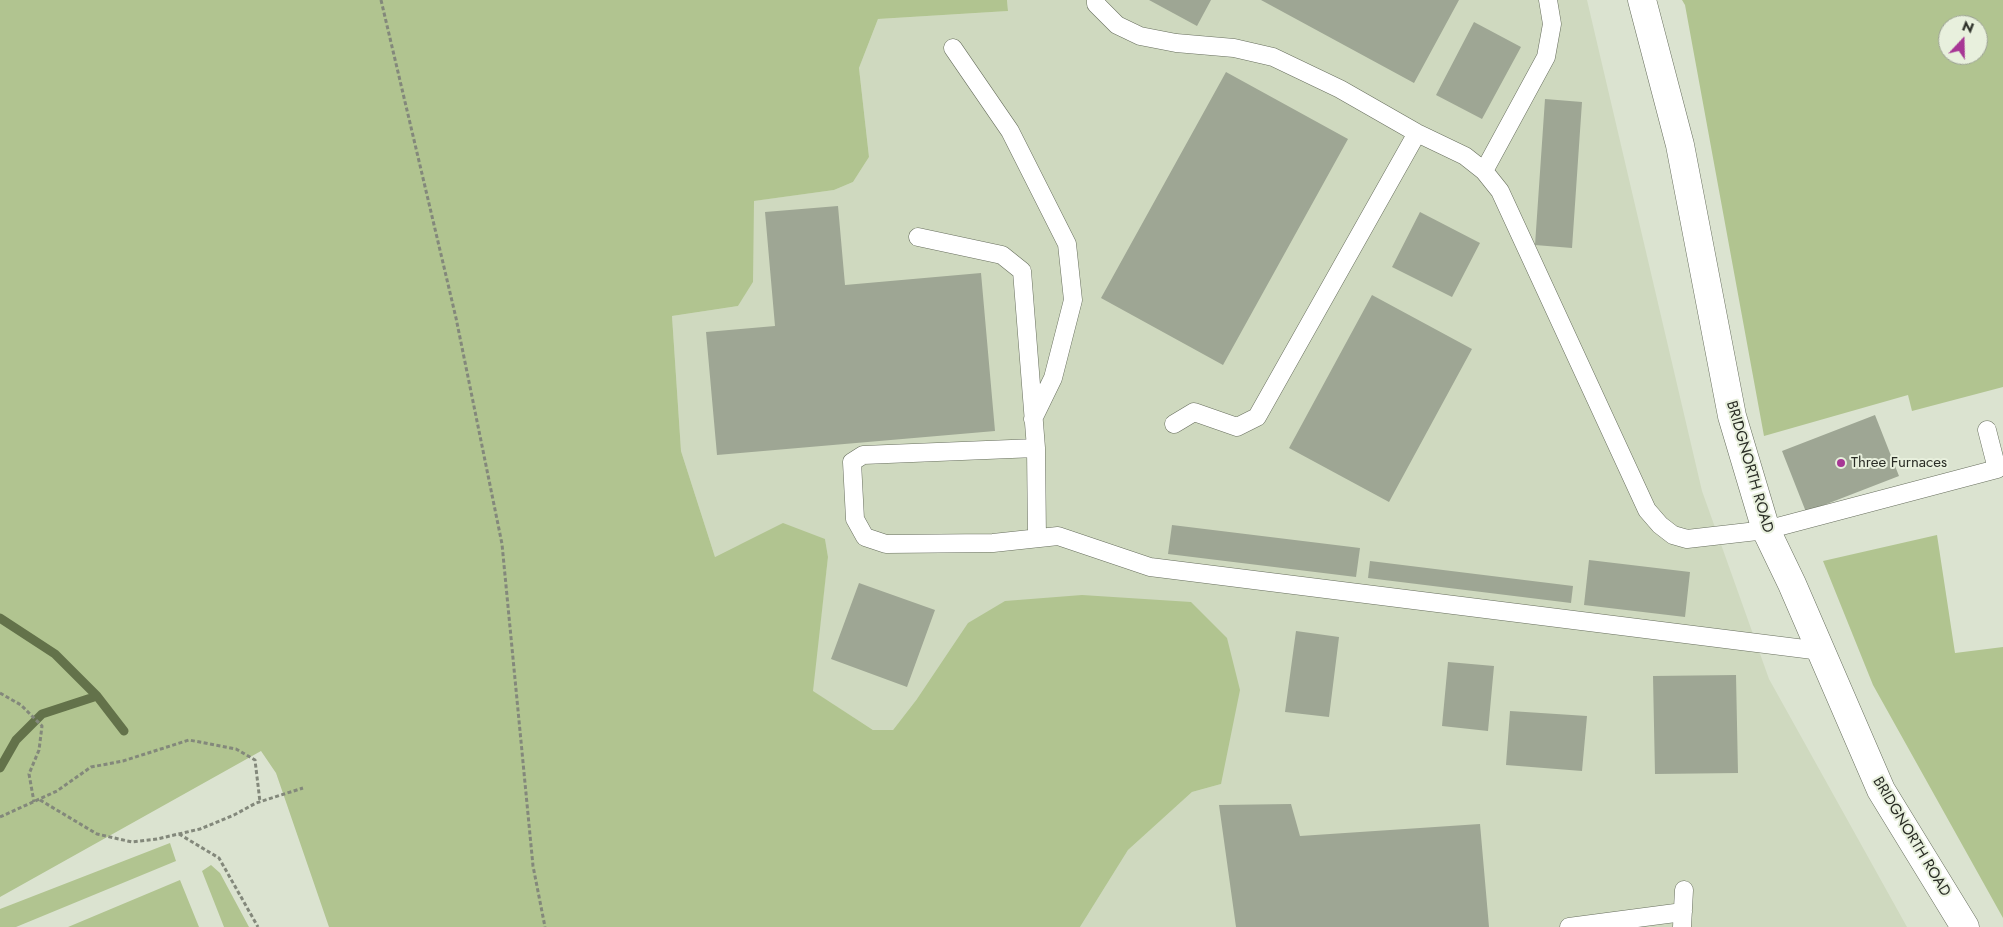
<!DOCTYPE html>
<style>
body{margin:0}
#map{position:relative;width:2003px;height:927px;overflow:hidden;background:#dbe3d0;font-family:Jost,sans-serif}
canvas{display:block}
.north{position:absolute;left:1938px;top:15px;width:50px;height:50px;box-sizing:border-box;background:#e8f0dd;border:1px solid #9ca294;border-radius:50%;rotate:21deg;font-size:14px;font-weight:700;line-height:20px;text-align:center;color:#2a2d26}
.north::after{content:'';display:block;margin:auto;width:18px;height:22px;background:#a73795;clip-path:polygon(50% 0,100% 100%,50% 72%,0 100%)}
</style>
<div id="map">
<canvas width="2003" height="927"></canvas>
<div class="north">N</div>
</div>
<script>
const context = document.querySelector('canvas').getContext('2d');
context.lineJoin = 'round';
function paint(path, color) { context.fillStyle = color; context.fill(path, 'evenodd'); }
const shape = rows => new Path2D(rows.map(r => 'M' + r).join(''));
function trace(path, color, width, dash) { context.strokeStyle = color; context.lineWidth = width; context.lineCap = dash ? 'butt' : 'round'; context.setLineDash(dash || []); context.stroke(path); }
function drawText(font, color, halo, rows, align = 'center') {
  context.font = font + ' Jost,sans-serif'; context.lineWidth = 4; context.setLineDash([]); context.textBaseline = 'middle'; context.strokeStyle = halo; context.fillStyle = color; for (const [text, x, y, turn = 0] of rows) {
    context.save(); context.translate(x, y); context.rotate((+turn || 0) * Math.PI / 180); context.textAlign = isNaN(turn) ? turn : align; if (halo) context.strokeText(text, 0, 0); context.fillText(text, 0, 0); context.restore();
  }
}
const built = shape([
 [1007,0,1587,0,1702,491,1769,679,1907,927,1080,927,1128,850,1192,792,1221,784,917,699,893,730,873,730,812,691,828,557,825,539,739,545,715,557,681,451,672,316,738,306,753,282,753,201,834,190,853,182,869,157,859,68,878,19,1008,11]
]);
const green = shape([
 [0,0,1007,0,1008,11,878,19,859,68,869,157,853,182,834,190,754,201,753,282,738,306,672,316,681,451,715,557,783,523,825,539,828,557,813,691,873,730,893,730,917,699,968,623,1005,601,1082,595,1191,602,1227,638,1240,690,1221,784,1192,792,1128,850,1080,927,329,927,276,773,261,751,0,897],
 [1682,0,2003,0,2003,387,1912,411,1908,395,1764,436,1685,5],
 [1948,25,1978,25,1978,55,1948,55],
 [1937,535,1955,653,2003,647,2003,918,1873,685,1823,561],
 [170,843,176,861,16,927,0,927,0,909],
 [211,865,220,873,249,927,224,927,202,871],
 [180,880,199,927,68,927]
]);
const stream = shape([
 [0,618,55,654,97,696,124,731],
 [0,768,16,740,42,714,97,696]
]);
const building = shape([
 [1149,0,1211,0,1197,26],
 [1261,0,1459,0,1414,83],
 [1474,22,1521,47,1482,119,1436,95],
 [1226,72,1348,139,1223,365,1101,298],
 [1545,99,1582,102,1572,248,1535,245],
 [838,206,845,285,981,273,995,431,717,455,706,332,775,326,765,212],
 [1420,212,1480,243,1452,297,1392,267],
 [1372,295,1472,349,1389,502,1289,448],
 [1875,415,1899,476,1806,512,1782,451],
 [1172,525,1360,548,1356,577,1168,554],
 [1589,560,1690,572,1685,617,1584,605],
 [1370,561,1573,586,1571,603,1368,578],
 [859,583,935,610,907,687,831,659],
 [1296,631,1339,637,1329,717,1285,712],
 [1448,662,1494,666,1488,731,1442,726],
 [1736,675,1738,773,1655,774,1653,676],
 [1510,711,1587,716,1582,771,1506,765],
 [1291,804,1300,836,1480,824,1489,927,1236,927,1219,805]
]);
const path = shape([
 [381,0,456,318,502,544,533,866,545,927],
 [0,693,21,705,42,726,39,750,29,774,34,802],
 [40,800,97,834,132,842,157,839,200,829,234,815,256,803,303,788],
 [0,817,57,791,91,767,123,761,189,740,236,749,255,760,260,802],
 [179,834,219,858,258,927]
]);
const service = shape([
 [1096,0,1096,4,1117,25,1140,36,1176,43,1234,48,1273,57,1340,89,1417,133,1465,156,1484,171,1500,191,1647,510,1660,525,1673,535,1687,539,1766,530,1997,469,1987,430],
 [953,48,1010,131,1067,244,1073,300,1053,378,1033,419],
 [1484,171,1546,57,1552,24,1548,0],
 [918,237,1002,255,1022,271,1036,448],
 [1174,424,1194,412,1237,427,1257,417,1417,133],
 [1037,538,1036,448,863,455,852,462,855,519,865,537,886,544,993,543,1058,536,1150,567,1821,651],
 [1569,927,1683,912],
 [1682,927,1684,890]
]);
const tertiary = shape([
 [1642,0,1680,145,1732,416,1766,530,1792,584,1881,790,1965,927]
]);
const markers = [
 [1841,463,5,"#a73795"]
];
const poiNames = [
 ["Three Furnaces",1851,463]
];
const streetNames = [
 ["BRIDGNORTH ROAD",1749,467,74],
 ["BRIDGNORTH ROAD",1911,837,59]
];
paint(built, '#cfd9bf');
paint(green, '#b1c490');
trace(stream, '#63724a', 9);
paint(building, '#9ea694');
trace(service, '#686f5e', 19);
trace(tertiary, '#686f5e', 29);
trace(path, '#83887b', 3, [4, 2.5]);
trace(service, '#fff', 18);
trace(tertiary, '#fff', 28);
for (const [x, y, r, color] of markers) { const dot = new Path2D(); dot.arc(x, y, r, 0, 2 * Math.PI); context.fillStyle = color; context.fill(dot); trace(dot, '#e8f0dd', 2); }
drawText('15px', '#2a2d26', '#e8f0dd', poiNames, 'left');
drawText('15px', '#2a2d26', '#e8f0dd', streetNames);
</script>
